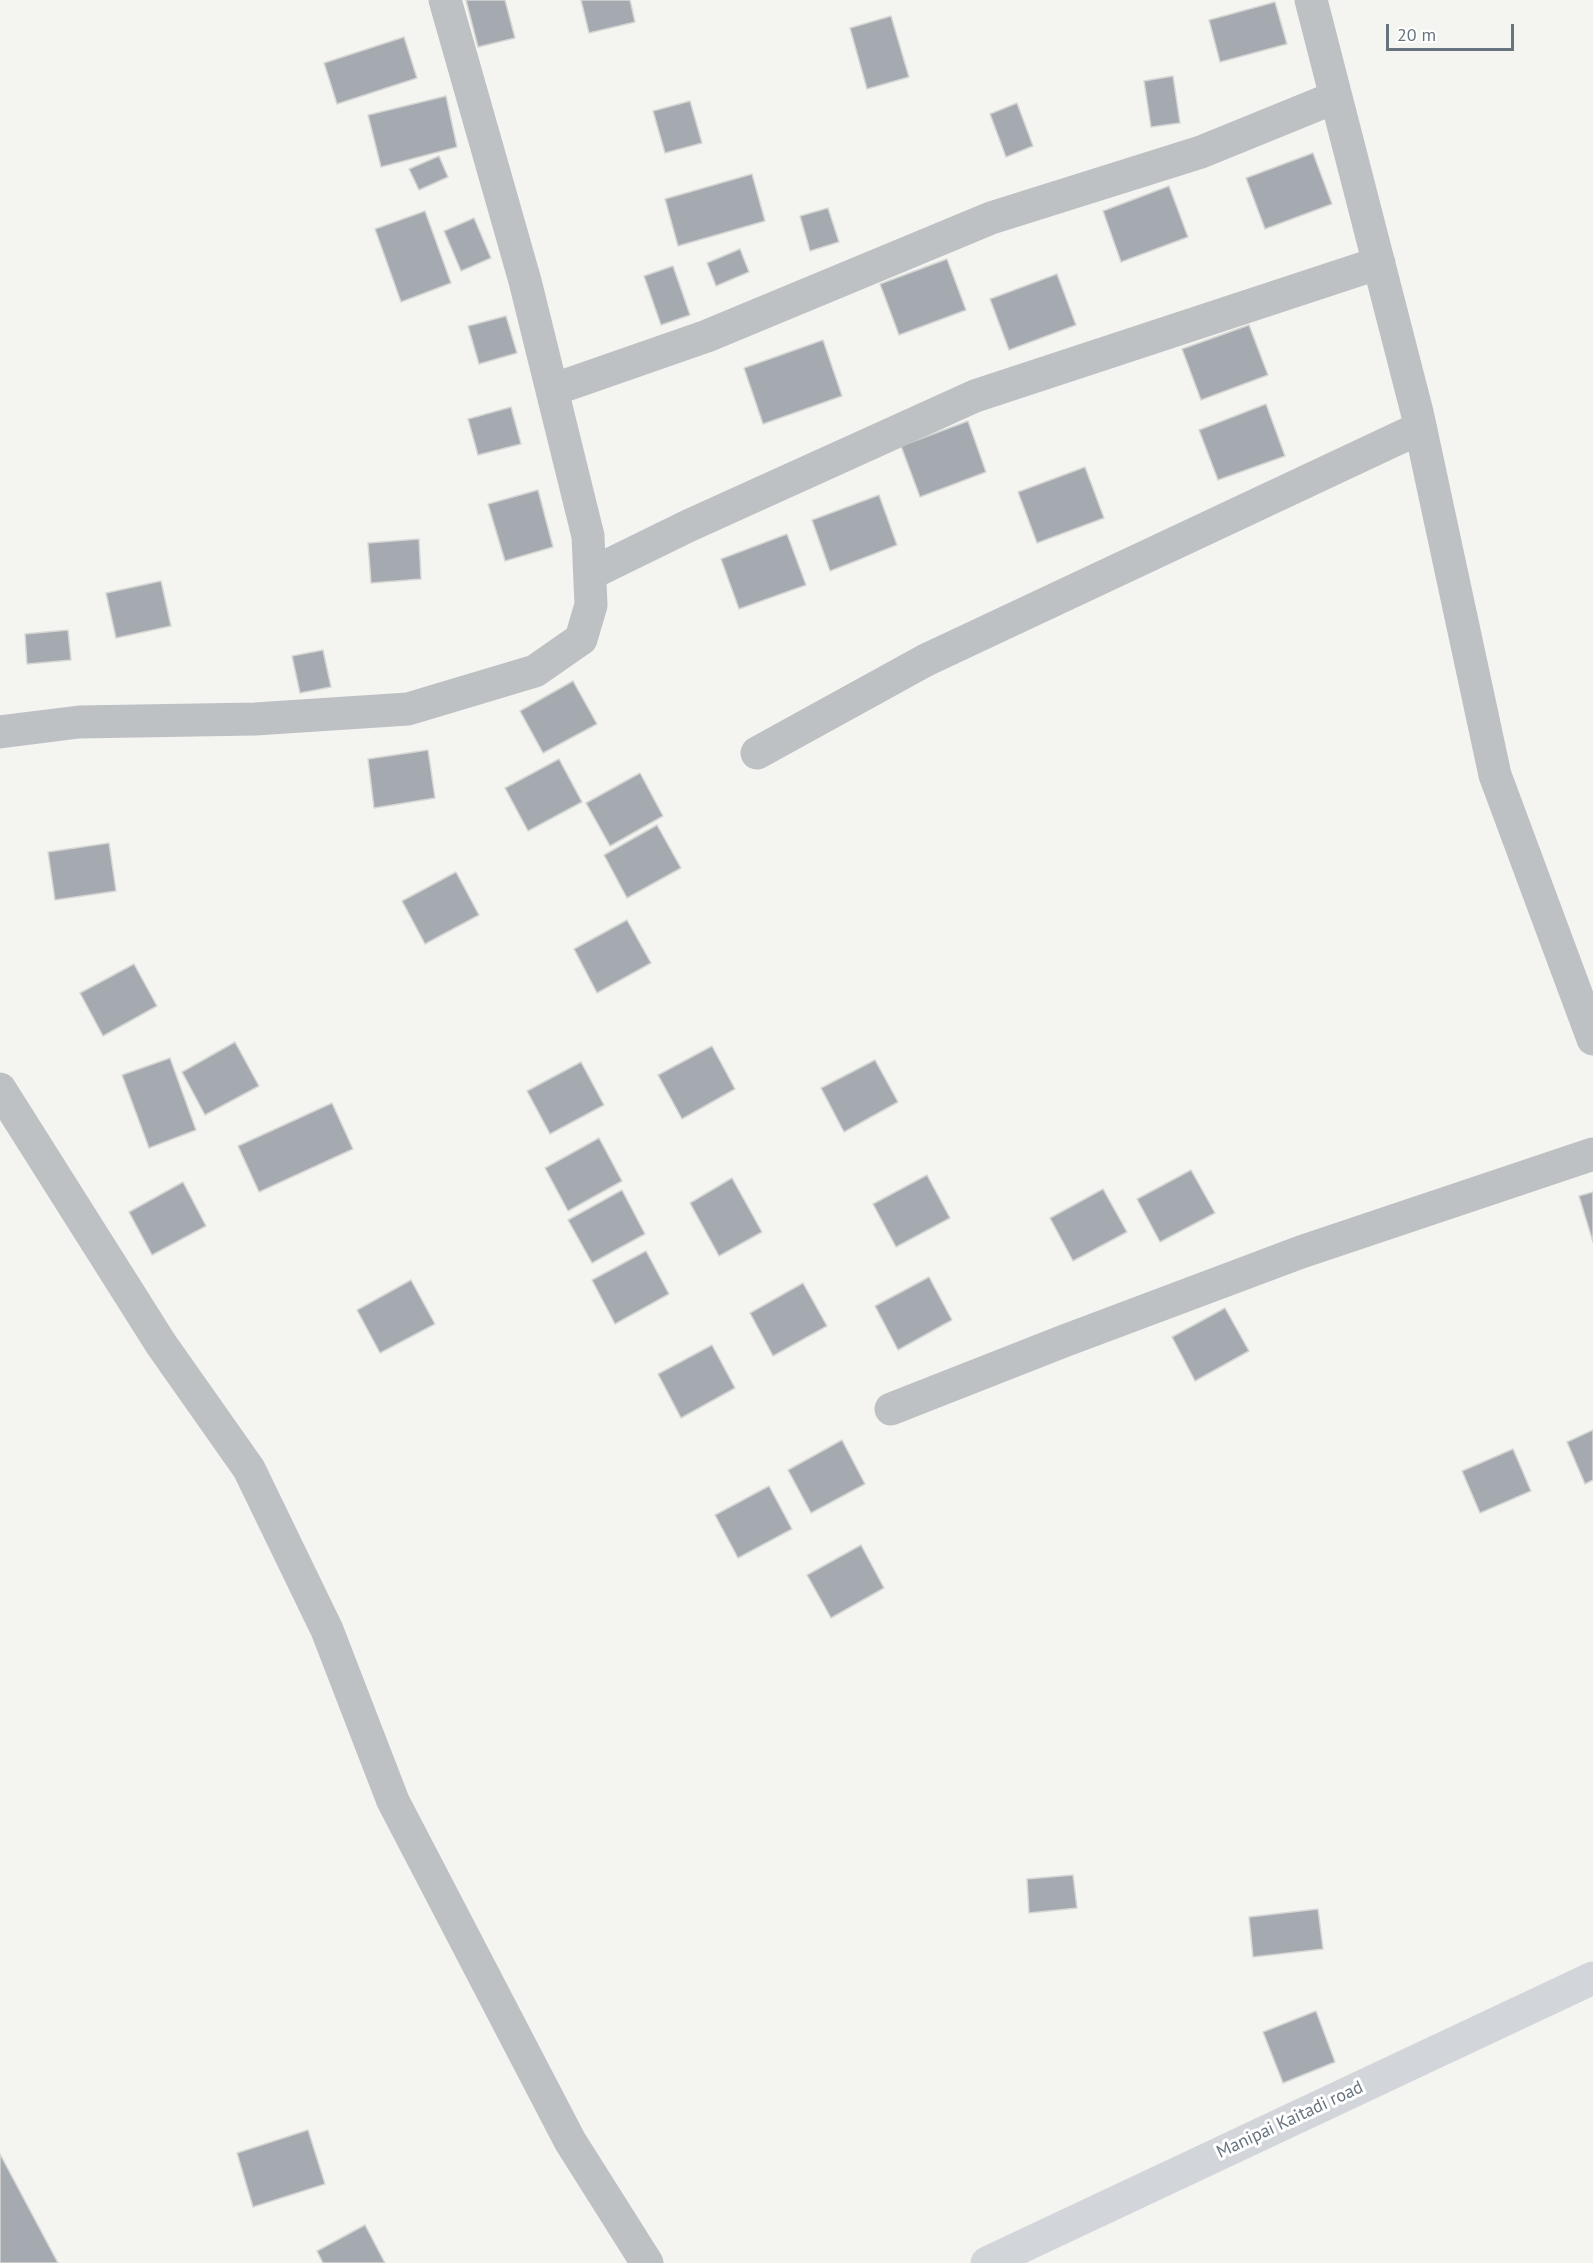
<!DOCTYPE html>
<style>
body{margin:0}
#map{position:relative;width:1593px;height:2263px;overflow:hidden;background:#f4f4f1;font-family:"PT Sans",sans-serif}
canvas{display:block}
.scale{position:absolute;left:1386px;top:24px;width:128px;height:27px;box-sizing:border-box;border:3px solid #67737e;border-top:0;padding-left:8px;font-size:18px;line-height:21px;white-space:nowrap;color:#67737e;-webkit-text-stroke:4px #fff;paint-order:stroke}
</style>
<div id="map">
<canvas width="1593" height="2263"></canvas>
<div class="scale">20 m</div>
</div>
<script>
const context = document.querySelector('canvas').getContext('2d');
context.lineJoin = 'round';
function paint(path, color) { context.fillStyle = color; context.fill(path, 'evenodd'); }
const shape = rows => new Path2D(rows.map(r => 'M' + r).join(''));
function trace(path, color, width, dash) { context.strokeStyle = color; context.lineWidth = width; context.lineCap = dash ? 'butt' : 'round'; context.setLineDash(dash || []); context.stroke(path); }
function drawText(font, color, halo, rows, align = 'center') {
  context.font = font + ' "PT Sans",sans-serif'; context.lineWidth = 6; context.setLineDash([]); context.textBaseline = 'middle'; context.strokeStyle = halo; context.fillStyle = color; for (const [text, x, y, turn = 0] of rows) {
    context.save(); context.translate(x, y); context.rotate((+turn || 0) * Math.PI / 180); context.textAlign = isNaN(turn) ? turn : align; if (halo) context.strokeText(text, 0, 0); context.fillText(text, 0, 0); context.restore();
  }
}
const building = shape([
 [466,0,505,0,515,38,478,47,466,0],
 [581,0,630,0,635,22,589,33,581,0],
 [1275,2,1287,44,1220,62,1209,20,1275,2],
 [891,16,909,77,867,89,850,28,891,16],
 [404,37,417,78,337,104,324,63,404,37],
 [1173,76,1180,123,1151,127,1144,81,1173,76],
 [446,96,457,147,381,167,368,115,446,96],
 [690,101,702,143,665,153,653,111,690,101],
 [1017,103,1033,146,1006,157,990,114,1017,103],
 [1313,153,1332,204,1265,229,1246,178,1313,153],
 [439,156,448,177,419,190,409,169,439,156],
 [752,174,765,221,678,246,665,199,752,174],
 [1169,186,1188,237,1121,262,1103,211,1169,186],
 [828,208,839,242,810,251,800,216,828,208],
 [425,211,451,283,401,302,375,229,425,211],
 [474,218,491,258,461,271,444,231,474,218],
 [740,249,749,272,716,286,707,263,740,249],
 [947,259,966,310,899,335,880,284,947,259],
 [673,266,690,315,661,325,644,276,673,266],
 [1057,274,1076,325,1009,350,990,299,1057,274],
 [506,316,517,353,479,364,468,326,506,316],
 [1249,325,1268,375,1201,400,1182,349,1249,325],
 [823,340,842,396,763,424,744,368,823,340],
 [1266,404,1285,456,1218,480,1199,430,1266,404],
 [511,407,521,444,478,455,468,419,511,407],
 [968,421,986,472,920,497,901,446,968,421],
 [1085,467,1104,518,1037,543,1018,492,1085,467],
 [538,490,553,547,505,561,488,504,538,490],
 [879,495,897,545,830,571,812,520,879,495],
 [787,534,806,585,739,609,721,559,787,534],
 [419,539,421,579,371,583,368,543,419,539],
 [161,581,171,626,116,638,106,593,161,581],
 [68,630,71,660,27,664,25,634,68,630],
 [323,650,331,687,300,693,292,656,323,650],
 [573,681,597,724,543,753,520,711,573,681],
 [428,750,435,798,374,808,368,759,428,750],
 [559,759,582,802,528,831,505,788,559,759],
 [640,773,663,816,610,846,586,803,640,773],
 [657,825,681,868,627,898,604,855,657,825],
 [109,843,116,891,55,900,48,852,109,843],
 [456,872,479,915,425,944,402,901,456,872],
 [627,920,651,963,597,993,574,949,627,920],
 [134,964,157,1006,103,1036,80,993,134,964],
 [235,1042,259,1086,205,1115,182,1072,235,1042],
 [712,1046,735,1089,682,1119,658,1075,712,1046],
 [170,1058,196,1130,149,1148,122,1075,170,1058],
 [875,1060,898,1102,844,1132,821,1088,875,1060],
 [581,1062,604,1105,550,1134,527,1091,581,1062],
 [332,1103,353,1149,259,1192,238,1146,332,1103],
 [599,1138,622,1181,568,1211,545,1168,599,1138],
 [1191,1170,1215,1213,1160,1242,1137,1199,1191,1170],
 [927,1175,950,1218,896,1247,873,1204,927,1175],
 [732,1178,762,1232,719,1256,690,1203,732,1178],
 [183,1182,206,1226,152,1255,129,1212,183,1182],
 [1103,1189,1127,1232,1073,1261,1050,1218,1103,1189],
 [622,1190,645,1234,592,1263,568,1220,622,1190],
 [1593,1192,1593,1242,1579,1196,1593,1192],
 [646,1251,669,1294,615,1324,592,1280,646,1251],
 [929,1277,952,1320,898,1350,875,1306,929,1277],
 [411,1280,435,1324,380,1353,357,1310,411,1280],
 [803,1283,827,1326,773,1356,750,1313,803,1283],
 [1225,1308,1249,1351,1195,1381,1172,1337,1225,1308],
 [712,1345,735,1388,681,1418,658,1374,712,1345],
 [1593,1430,1593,1480,1585,1484,1567,1442,1593,1430],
 [842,1440,865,1484,811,1513,788,1470,842,1440],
 [1513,1449,1531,1491,1480,1513,1462,1471,1513,1449],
 [769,1486,792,1529,738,1558,715,1515,769,1486],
 [861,1545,884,1588,831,1618,807,1575,861,1545],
 [1073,1875,1077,1908,1029,1913,1027,1879,1073,1875],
 [1318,1909,1323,1949,1253,1957,1249,1917,1318,1909],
 [1316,2011,1335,2062,1283,2083,1263,2032,1316,2011],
 [308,2130,325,2184,253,2207,237,2153,308,2130],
 [0,2154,58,2263,0,2263,0,2154],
 [365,2225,385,2263,323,2263,317,2251,365,2225]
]);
const minor = shape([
 [1311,0,1417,412,1495,775,1593,1039],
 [552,390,707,336,991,218,1201,152,1336,97],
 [590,574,688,526,975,396,1379,263],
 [0,732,79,722,255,719,408,709,535,671,581,639,591,605,588,536,525,281,445,0],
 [757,753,926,660,1420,428],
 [0,1089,161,1344,249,1469,327,1630,393,1801,570,2141,647,2263],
 [891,1409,1064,1341,1301,1252,1593,1154]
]);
const major = shape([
 [987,2263,1593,1978]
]);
const streetNames = [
 ["Manipai Kaitadi road",1290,2120,-25]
];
paint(building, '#a4aaaf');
trace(building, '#d6d6d4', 1.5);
trace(minor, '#bec1c4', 33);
trace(major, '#d2d5d9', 33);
drawText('18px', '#67737e', '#fff', streetNames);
</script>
